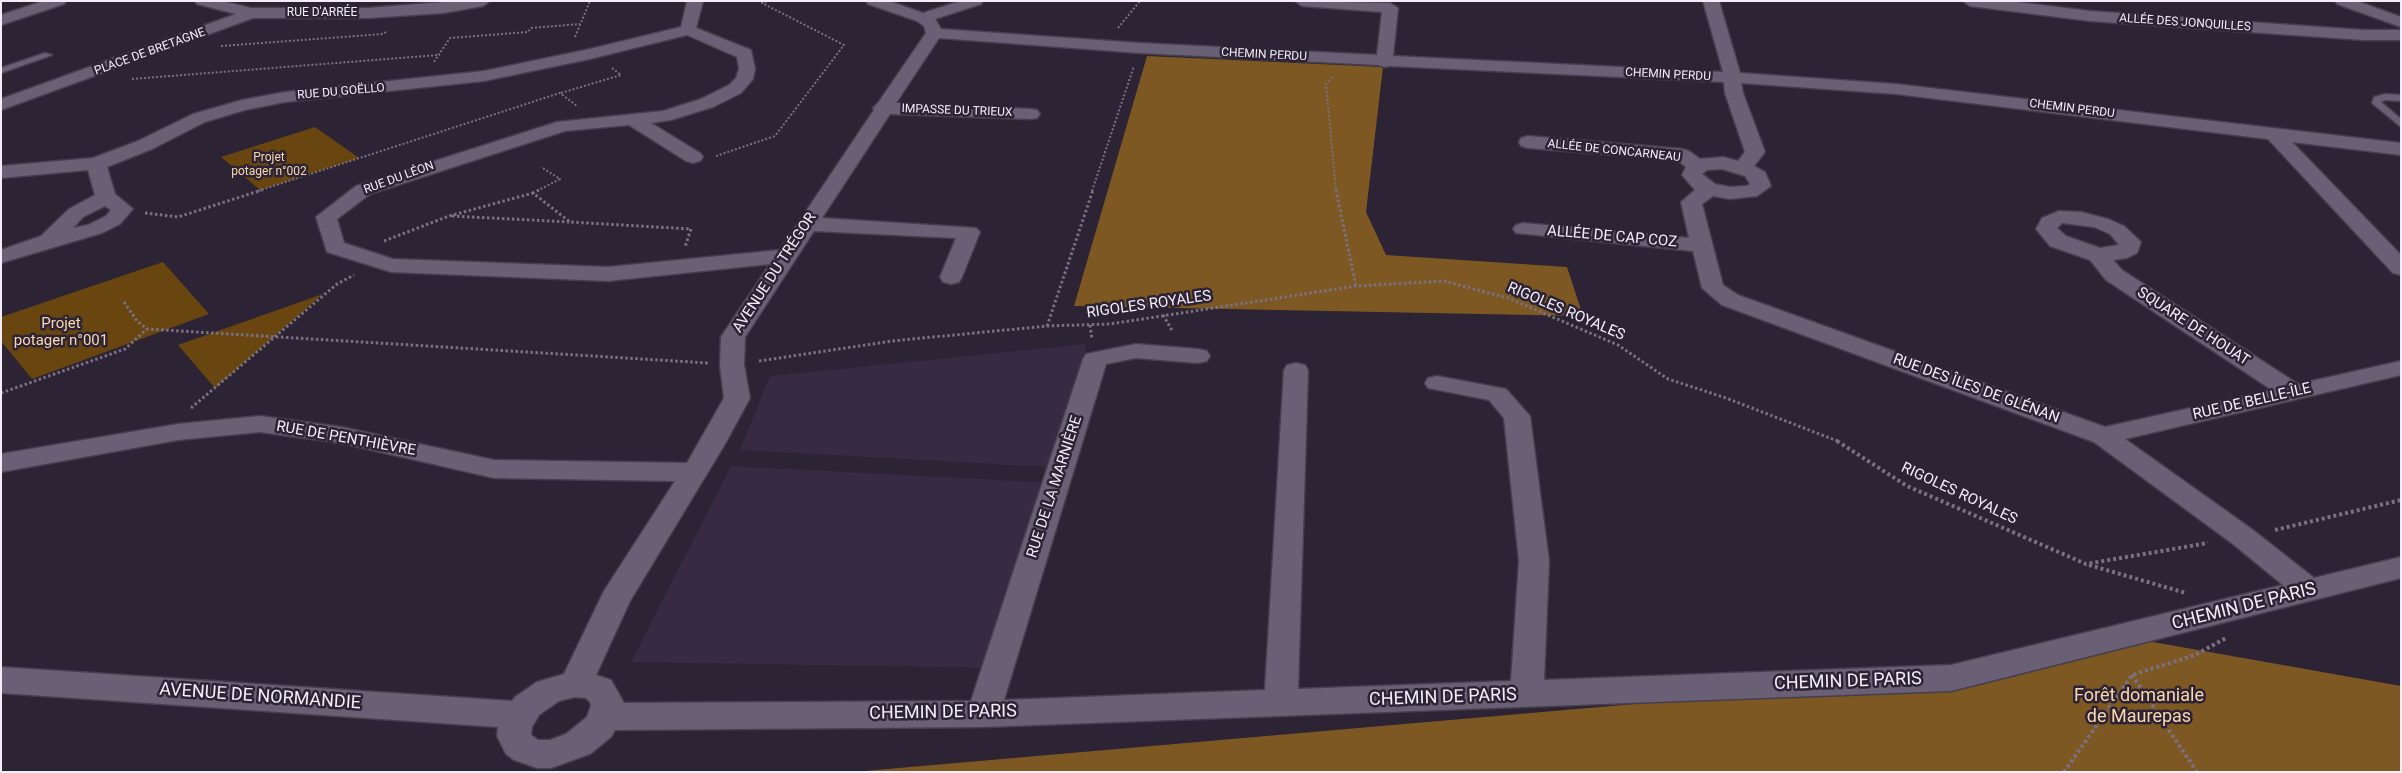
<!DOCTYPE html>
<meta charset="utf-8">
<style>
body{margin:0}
#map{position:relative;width:2402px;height:773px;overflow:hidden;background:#2c2335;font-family:Roboto,sans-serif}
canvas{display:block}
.frame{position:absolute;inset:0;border:2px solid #f2edf9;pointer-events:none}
</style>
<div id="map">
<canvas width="2402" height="773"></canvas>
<div class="frame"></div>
</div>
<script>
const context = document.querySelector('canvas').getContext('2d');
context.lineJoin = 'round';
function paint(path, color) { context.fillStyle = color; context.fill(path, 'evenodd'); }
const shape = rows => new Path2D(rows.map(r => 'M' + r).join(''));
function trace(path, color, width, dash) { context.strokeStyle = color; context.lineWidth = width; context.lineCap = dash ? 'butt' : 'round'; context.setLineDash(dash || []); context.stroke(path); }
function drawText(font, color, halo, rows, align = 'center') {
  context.font = font + ' Roboto,sans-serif'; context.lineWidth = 5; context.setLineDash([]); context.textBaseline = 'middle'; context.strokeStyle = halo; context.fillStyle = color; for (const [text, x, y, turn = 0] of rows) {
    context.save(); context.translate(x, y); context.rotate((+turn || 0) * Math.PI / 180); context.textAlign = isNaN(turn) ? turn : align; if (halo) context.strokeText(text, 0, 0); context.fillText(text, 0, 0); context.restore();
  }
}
const built = shape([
 [1086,344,1063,468,740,450,770,376],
 [731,466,1058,483,999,668,631,662]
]);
const green = shape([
 [315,127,359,158,260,190,221,157],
 [163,262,209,314,32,379,1,341,1,317],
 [323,294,215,388,178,345]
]);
const forest = shape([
 [1147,56,1383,67,1366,212,1386,255,1567,267,1583,316,1074,306],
 [2136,639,2401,686,2401,772,853,772,1887,682]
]);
const pathFar2 = shape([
 [1118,28,1140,1],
 [575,37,590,1],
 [221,46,383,34,386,32],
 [434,62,450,38,528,32,531,28,580,24],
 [1332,77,1326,84,1336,191],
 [132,79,438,55],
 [561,93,621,75,612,68],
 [716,156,775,136,844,45,762,3,768,1],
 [258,191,560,93,577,106],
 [537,191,560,179,541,167],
 [1092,191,1134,66]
]);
const pathFar1 = shape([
 [539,190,533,193,570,222,691,229,685,247],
 [1336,190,1356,286],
 [145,213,178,217,262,190],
 [452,216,570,222],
 [384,241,449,216,533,193],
 [124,302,137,321,147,329,708,363],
 [1163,315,1173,332],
 [1090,325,1092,339],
 [1047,326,1093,190],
 [759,361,892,341,1047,326,1110,324,1356,286,1444,281,1508,298,1618,345,1668,379,1726,398,1840,442],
 [1,393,125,349,147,329],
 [191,408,337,284,354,275]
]);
const path = shape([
 [1837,441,1907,486,2086,564,2208,543],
 [2275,530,2401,500],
 [2089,565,2186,593],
 [2132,675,2197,772],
 [2064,772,2132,675,2195,655,2226,638]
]);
const lane = shape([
 [45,53,52,55,1,73,1,68,45,53],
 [2385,94,2401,95,2401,101,2385,100,2381,102,2401,119,2401,127,2372,103,2374,97,2385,94]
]);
const street = shape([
 [43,1,66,1,64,4,1,25,1,15,43,1],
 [195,1,222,1,251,8,368,8,456,1,490,1,483,6,444,13,368,18,253,18,1,110,1,99,236,14,197,4,195,1],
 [687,1,703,1,696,28,751,50,755,69,753,79,741,93,713,107,671,120,651,123,700,153,703,157,700,161,693,163,686,161,629,125,565,131,370,194,337,219,344,243,393,259,608,267,780,250,874,110,873,108,878,103,926,33,924,26,917,21,868,4,866,1,889,1,923,13,960,1,983,1,981,4,935,19,941,29,1140,43,1377,55,1382,12,1302,6,1295,1,1390,3,1398,8,1393,56,1723,72,1703,1,1719,1,1740,73,1896,84,2401,143,2401,155,2292,142,2401,255,2401,275,2393,273,2268,139,1896,94,1741,83,1743,93,1765,152,1754,166,1765,172,1771,186,1757,196,1730,199,1713,196,1702,204,1723,285,1738,295,2105,427,2272,390,2106,280,2090,260,2050,246,2036,229,2042,218,2059,211,2081,212,2108,219,2124,226,2141,242,2137,253,2127,258,2113,260,2122,270,2298,384,2401,361,2401,375,2125,439,2253,530,2314,578,2401,557,2401,578,1951,691,983,727,615,730,611,737,590,754,551,768,537,768,514,760,506,754,497,736,498,727,1,693,1,667,512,701,515,697,537,682,564,674,604,591,675,481,494,478,341,443,260,432,178,440,1,472,1,454,178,424,260,416,341,427,494,460,687,463,724,398,720,365,721,337,770,264,608,281,391,272,327,252,316,217,356,186,557,122,663,111,701,99,729,85,736,78,739,69,737,57,687,35,590,59,484,81,285,102,245,110,205,122,152,149,107,167,115,194,133,209,120,224,102,233,1,263,1,250,41,236,69,209,95,195,88,170,1,178,1,166,93,158,138,141,193,114,242,100,285,92,484,71,590,49,681,27,687,1],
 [939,38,1140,53,1378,65,1384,67,1390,66,1724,82,1725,93,1745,152,1738,161,1723,157,1700,159,1689,151,1682,149,1528,136,1521,138,1519,142,1521,146,1528,148,1677,160,1686,167,1682,175,1695,190,1681,202,1689,238,1523,223,1516,225,1513,229,1516,233,1693,251,1702,288,1722,305,2094,442,2233,544,2283,585,1951,665,1544,680,1549,561,1530,416,1506,389,1437,376,1428,378,1425,383,1428,388,1489,400,1504,418,1519,561,1511,681,1298,689,1308,370,1305,365,1296,363,1287,365,1284,370,1265,690,1004,700,1106,364,1136,358,1198,363,1207,361,1210,356,1207,351,1198,349,1136,344,1086,354,1083,359,971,701,624,703,611,680,596,675,630,601,725,444,750,398,744,365,745,337,814,231,956,238,940,277,943,282,951,284,959,282,962,277,980,232,976,228,822,218,890,114,1031,119,1037,118,1040,114,1037,110,1031,109,896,103,939,38],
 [1722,169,1745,176,1750,184,1746,186,1730,187,1715,184,1702,174,1707,170,1722,169],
 [105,206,111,210,106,216,88,225,73,228,83,217,105,206],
 [2062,223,2094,227,2110,234,2119,245,2100,248,2066,236,2057,228,2062,223],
 [575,697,586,698,590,702,591,706,587,717,566,734,550,740,538,740,531,735,532,727,539,715,559,701,575,697],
 [1963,1,2009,1,2090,11,2364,30,2401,30,2401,40,2364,40,2090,21,1970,6,1963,1],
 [2335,1,2357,1,2401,17,2401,27,2337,4,2335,1]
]);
const farStreetnames = [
 ["RUE D'ARRÉE",322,13],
 ["ALLÉE DES JONQUILLES",2185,23,4],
 ["PLACE DE BRETAGNE",150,52,-20],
 ["CHEMIN PERDU",1264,55,3],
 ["CHEMIN PERDU",1668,75,3],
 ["RUE DU GOËLLO",341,92,-5],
 ["CHEMIN PERDU",2072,109,7],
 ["IMPASSE DU TRIEUX",957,111,2],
 ["ALLÉE DE CONCARNEAU",1614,151,6],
 ["RUE DU LÉON",399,178,-20]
];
const farParknames = [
 ["Projet",269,158],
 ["potager n°002",269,172]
];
const streetNames = [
 ["ALLÉE DE CAP COZ",1612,237,5],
 ["AVENUE DU TRÉGOR",775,273,-57],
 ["RIGOLES ROYALES",1149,305,-8],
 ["RIGOLES ROYALES",1566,312,23],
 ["SQUARE DE HOUAT",2193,327,33],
 ["RUE DES ÎLES DE GLÉNAN",1976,389,20],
 ["RUE DE BELLE-ÎLE",2252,402,-13],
 ["RUE DE PENTHIÈVRE",346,439,10],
 ["RUE DE LA MARNIÈRE",1055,487,-72],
 ["RIGOLES ROYALES",1959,494,25]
];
const parkNames = [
 ["Projet",61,324],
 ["potager n°001",61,341]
];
const nearStreetnames = [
 ["CHEMIN DE PARIS",2244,607,-14],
 ["CHEMIN DE PARIS",1848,682,-2],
 ["AVENUE DE NORMANDIE",260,697,4],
 ["CHEMIN DE PARIS",1443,698,-2],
 ["CHEMIN DE PARIS",943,713,-1]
];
const nearParknames = [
 ["Forêt domaniale",2139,696],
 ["de Maurepas",2139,717]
];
paint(built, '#362b43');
paint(green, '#694610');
paint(forest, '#7e5822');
trace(lane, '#453e4d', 3);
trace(street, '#453e4d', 3);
trace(pathFar2, '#797181', 2, [2, 2]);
trace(pathFar1, '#797181', 3, [2.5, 2.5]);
trace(path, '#797181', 4, [3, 3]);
paint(lane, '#696075');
paint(street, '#696075');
drawText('12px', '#f2edf9', '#2c2335', farStreetnames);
drawText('12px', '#fbd8ac', '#2c2335', farParknames);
drawText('15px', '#f2edf9', '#2c2335', streetNames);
drawText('15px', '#fbd8ac', '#2c2335', parkNames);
drawText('18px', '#f2edf9', '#2c2335', nearStreetnames);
drawText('18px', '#fbd8ac', '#2c2335', nearParknames);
</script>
